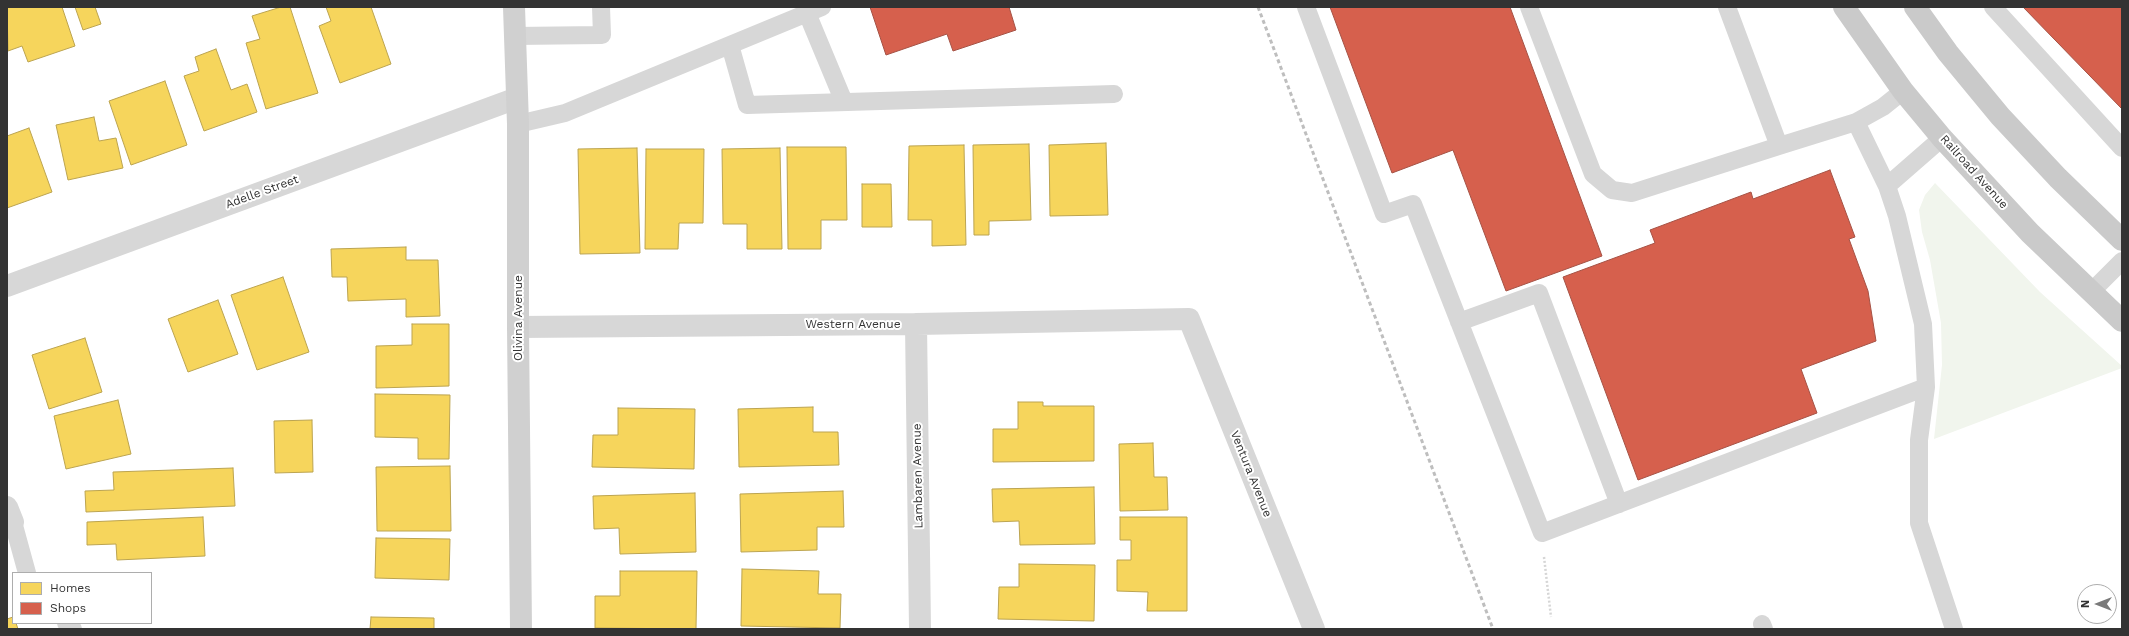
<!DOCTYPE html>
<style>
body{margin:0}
#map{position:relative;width:2129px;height:636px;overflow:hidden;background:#fff;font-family:"Work Sans",sans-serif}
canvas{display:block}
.frame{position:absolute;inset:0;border:8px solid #333;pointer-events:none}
.legend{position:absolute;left:12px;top:572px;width:140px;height:52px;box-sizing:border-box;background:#fff;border:1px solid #adadad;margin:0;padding:5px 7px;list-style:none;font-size:12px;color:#333}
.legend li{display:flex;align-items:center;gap:8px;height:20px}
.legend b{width:20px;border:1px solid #adadad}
.north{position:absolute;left:2077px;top:584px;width:40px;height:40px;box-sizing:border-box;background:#fff;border:1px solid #adadad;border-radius:50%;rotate:270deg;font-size:11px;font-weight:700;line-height:16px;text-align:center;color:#333}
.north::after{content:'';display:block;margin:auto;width:14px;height:18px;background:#7a7a7a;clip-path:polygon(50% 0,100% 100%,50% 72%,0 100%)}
</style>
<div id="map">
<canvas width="2129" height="636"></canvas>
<div class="frame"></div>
<ul class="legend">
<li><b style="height:11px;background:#f6d55c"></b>Homes</li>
<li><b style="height:11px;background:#d6604d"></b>Shops</li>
</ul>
<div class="north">N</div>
</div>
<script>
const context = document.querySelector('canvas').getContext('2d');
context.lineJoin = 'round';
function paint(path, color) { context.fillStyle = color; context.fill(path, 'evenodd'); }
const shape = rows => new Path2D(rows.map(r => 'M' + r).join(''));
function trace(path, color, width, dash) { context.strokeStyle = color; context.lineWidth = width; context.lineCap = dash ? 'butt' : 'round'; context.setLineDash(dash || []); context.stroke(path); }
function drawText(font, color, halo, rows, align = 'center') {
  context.font = font + ' "Work Sans",sans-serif'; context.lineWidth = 4; context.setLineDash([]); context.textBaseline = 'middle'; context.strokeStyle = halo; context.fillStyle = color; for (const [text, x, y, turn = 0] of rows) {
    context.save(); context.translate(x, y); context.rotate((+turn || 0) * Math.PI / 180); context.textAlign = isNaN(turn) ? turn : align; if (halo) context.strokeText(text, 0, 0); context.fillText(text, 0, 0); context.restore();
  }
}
const green = shape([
 [1935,183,2040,292,2122,366,2122,368,1934,439,1942,365,1941,323,1930,260,1922,232,1919,210,1925,195]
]);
const homes = shape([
 [7,7,62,7,75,46,28,62,22,46,8,51,7,7],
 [75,7,95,7,101,24,83,30,75,7],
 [281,7,290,7,318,93,266,109,246,43,260,39,252,16,281,7],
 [326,7,371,7,391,64,340,83,319,26,331,21,326,7],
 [216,49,231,90,247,84,257,112,204,131,184,76,199,71,195,57,216,49],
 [165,81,187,145,131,165,109,101,165,81],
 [94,117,99,141,116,138,123,168,68,180,56,125,94,117],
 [29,128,52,192,7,208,7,136,29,128],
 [1106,143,1108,215,1050,216,1049,145,1106,143],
 [1029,144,1031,220,989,221,989,235,974,235,973,145,1029,144],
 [964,145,966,245,932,246,932,220,908,220,909,146,964,145],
 [787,147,846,147,847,220,821,220,821,249,788,249,787,147],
 [637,148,640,253,580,254,578,149,637,148],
 [780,148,782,249,747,249,747,224,723,224,722,149,780,148],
 [646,149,704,149,703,223,679,223,678,249,645,249,646,149],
 [862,184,891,184,892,227,862,227,862,184],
 [406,247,406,260,438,260,440,316,406,317,406,299,348,301,347,277,332,277,331,249,406,247],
 [283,277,309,352,257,370,231,295,283,277],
 [218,300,238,354,188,372,168,319,218,300],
 [412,324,449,324,449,386,376,388,376,346,412,345,412,324],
 [85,338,102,392,49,409,32,355,85,338],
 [375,394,450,395,449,459,418,459,418,438,375,437,375,394],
 [118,400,131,454,66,469,54,416,118,400],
 [1018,402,1043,402,1043,406,1094,406,1094,461,993,462,993,429,1018,429,1018,402],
 [813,407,813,432,838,432,839,465,739,467,738,409,813,407],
 [618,408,695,409,694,469,592,467,593,435,618,435,618,408],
 [312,420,313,472,275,473,274,421,312,420],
 [1153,443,1154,477,1167,477,1168,510,1120,511,1119,444,1153,443],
 [450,466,451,531,377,531,376,467,450,466],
 [233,468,235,506,86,512,85,491,114,490,113,472,233,468],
 [1094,487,1095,544,1020,545,1019,521,993,522,992,489,1094,487],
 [843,491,844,527,817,527,817,550,741,552,740,494,843,491],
 [695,493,696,552,620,554,619,528,594,529,593,496,695,493],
 [203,517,205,556,117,560,116,544,87,545,87,522,203,517],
 [1120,517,1187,517,1187,611,1147,611,1148,592,1117,591,1117,560,1131,560,1131,540,1120,540,1120,517],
 [376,538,450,539,449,580,375,578,376,538],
 [1019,564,1095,565,1094,621,998,619,999,587,1019,587,1019,564],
 [742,569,819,571,818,594,841,594,840,628,741,626,742,569],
 [620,571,697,571,696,629,595,628,595,596,620,596,620,571],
 [13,617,13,623,16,623,18,629,7,629,7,619,13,617],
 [371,617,434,618,434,629,370,629,371,617]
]);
const shops = shape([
 [870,7,1009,7,1016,30,953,51,947,34,886,55,870,7],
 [1330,7,1510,7,1602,256,1506,291,1453,150,1392,173,1330,7],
 [2023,7,2122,7,2122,109,2023,7],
 [1830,170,1855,237,1849,239,1868,291,1876,341,1801,369,1817,413,1638,480,1563,277,1655,243,1650,230,1751,192,1753,199,1830,170]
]);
const path = shape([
 [1544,557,1551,617]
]);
const lane = shape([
 [1306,7,1384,214,1413,204,1542,533,1926,387],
 [1529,7,1593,174,1612,190,1632,193,1779,146],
 [1727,7,1779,146,1856,122,1883,107,1903,91],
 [1993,7,2122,148],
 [807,13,844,102],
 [514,36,602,35,601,7],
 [730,45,747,105,1114,94],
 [1856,122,1887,186,1897,216,1923,324,1926,387,1919,440,1919,523,1954,629],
 [518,124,565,113,822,7],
 [1887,186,1942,138],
 [2091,292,2122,261],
 [1459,322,1539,293,1619,504],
 [13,522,27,573],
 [66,623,73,629],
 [1762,624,1764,629]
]);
const street = shape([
 [7,286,517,98],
 [916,324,920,629],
 [518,327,916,324,1189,319,1314,629],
 [7,507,13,522]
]);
const secondary = shape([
 [514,7,518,124,518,327,521,629]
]);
const primary = shape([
 [1844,7,1903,91,1942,138,2030,233,2122,321],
 [1915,7,1948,53,2000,116,2058,178,2122,240]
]);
const rail = shape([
 [1258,7,1493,629]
]);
const streetNames = [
 ["Railroad Avenue",1974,172,48],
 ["Adelle Street",262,192,-20],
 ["Olivina Avenue",518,318,-90],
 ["Western Avenue",853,324],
 ["Ventura Avenue",1251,474,68],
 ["Lambaren Avenue",918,476,-91]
];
paint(green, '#f1f5ed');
paint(homes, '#f6d55c');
trace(homes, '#bca450', 1);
paint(shops, '#d6604d');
trace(shops, '#a55245', 1);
trace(path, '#d6d6d6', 2.5, [2, 2]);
trace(lane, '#d7d7d7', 18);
trace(street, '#d7d7d7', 22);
trace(secondary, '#d0d0d0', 22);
trace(primary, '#cacaca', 22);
trace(rail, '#bebebe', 3, [4, 3]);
drawText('12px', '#333', '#fff', streetNames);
</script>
